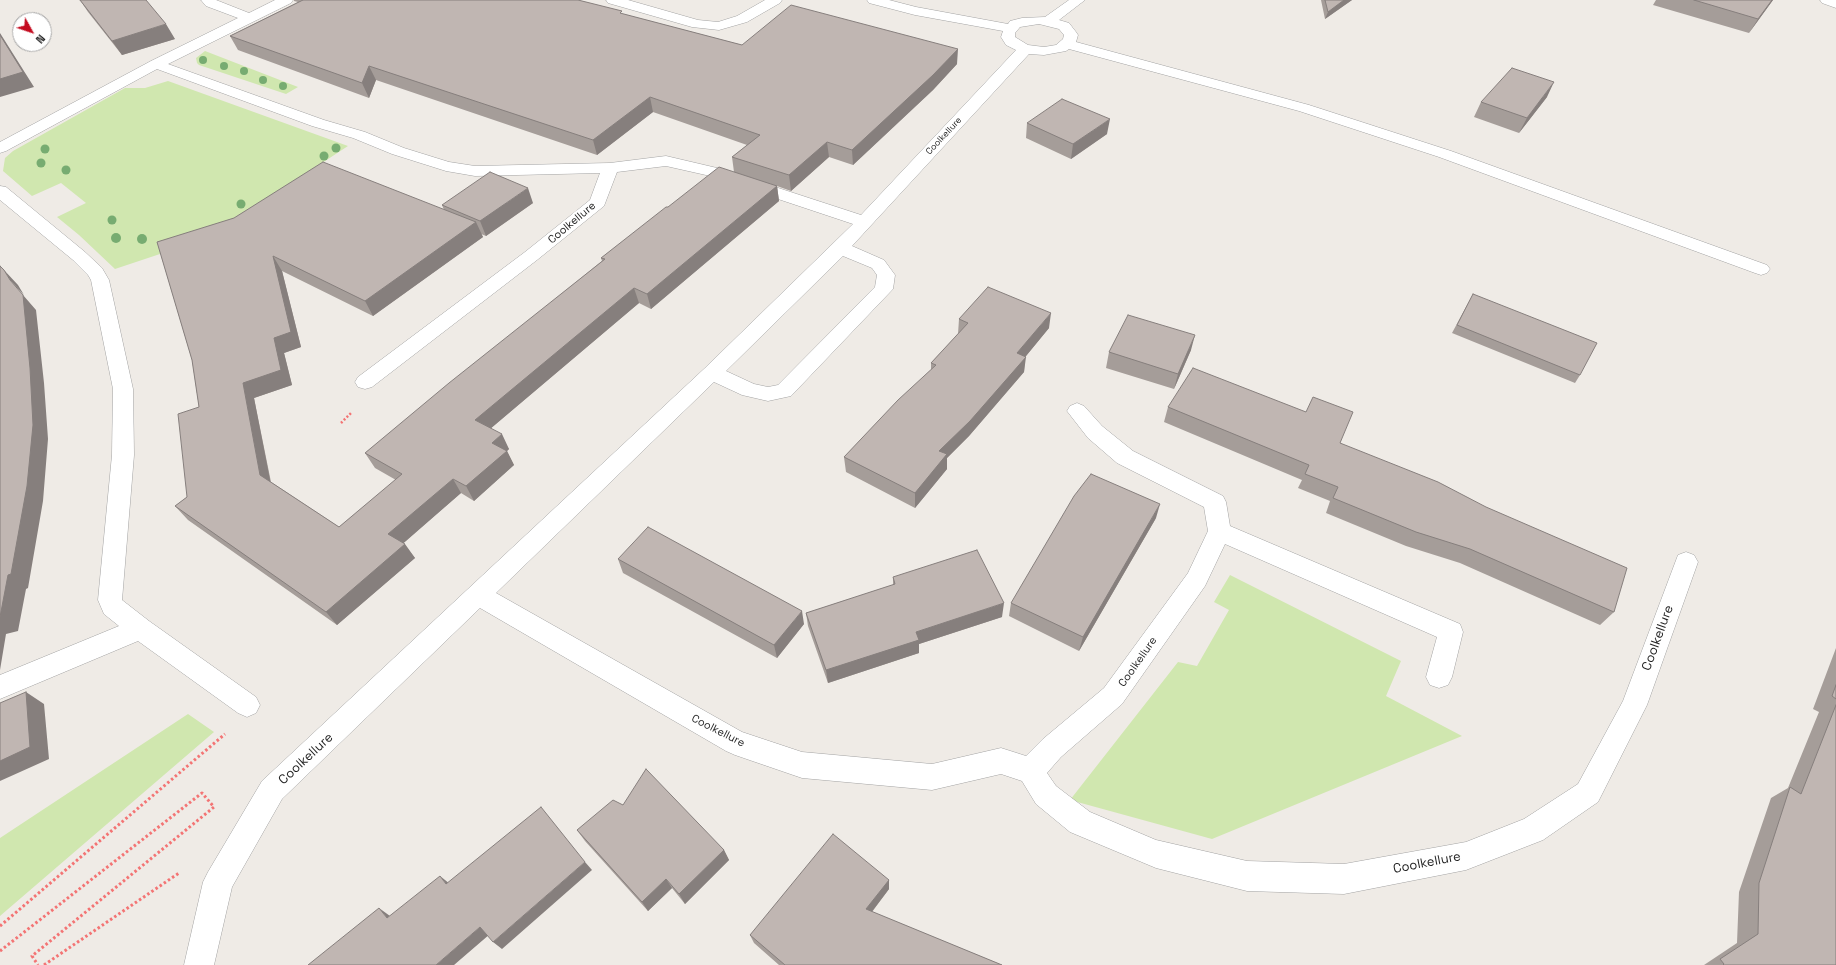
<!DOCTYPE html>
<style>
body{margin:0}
#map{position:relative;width:1836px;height:965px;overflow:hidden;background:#efebe6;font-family:"Space Grotesk",sans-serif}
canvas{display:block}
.north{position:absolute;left:12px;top:12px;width:40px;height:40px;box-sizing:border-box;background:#fff;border:1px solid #a5a5a5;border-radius:50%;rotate:130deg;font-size:11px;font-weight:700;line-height:16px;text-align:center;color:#1f1f1f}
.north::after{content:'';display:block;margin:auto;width:14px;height:18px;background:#c40b1f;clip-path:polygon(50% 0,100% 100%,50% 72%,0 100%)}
</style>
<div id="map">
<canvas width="1836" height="965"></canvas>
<div class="north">N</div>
</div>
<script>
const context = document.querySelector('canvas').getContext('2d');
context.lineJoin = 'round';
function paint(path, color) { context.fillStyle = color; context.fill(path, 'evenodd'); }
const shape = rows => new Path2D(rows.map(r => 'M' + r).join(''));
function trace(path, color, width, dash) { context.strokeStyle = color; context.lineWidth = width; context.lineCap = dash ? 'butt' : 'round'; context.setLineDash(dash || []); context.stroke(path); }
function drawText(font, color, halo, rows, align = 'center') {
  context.font = font + ' "Space Grotesk",sans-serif'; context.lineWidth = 4; context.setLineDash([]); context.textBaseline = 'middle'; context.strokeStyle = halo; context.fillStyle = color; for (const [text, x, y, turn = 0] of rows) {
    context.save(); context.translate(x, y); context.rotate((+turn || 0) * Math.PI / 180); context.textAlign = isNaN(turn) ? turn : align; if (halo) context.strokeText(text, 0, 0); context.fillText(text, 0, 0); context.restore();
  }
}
const grass = shape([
 [205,51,298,87,286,94,199,65,197,63,196,58],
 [168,81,348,146,261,203,247,225,115,269,79,235,57,217,86,203,61,183,32,196,3,171,5,158,13,151,125,88,145,88],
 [1230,575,1401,661,1386,696,1462,736,1212,839,1070,800,1178,662,1197,666,1229,610,1214,602],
 [188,714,214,732,0,916,0,838]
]);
const pathFar1 = shape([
 [341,423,352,412]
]);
const path = shape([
 [0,926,225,734],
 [0,951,202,793,214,807,32,956,38,965],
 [44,965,179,873]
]);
const street = shape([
 [201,0,216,0,249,13,275,0,293,0,291,3,168,64,324,120,365,132,404,148,449,162,475,166,610,163,666,156,717,168,861,215,1016,50,1006,45,1001,37,1003,31,915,15,869,3,867,0,889,0,916,7,1008,24,1010,21,1022,18,1045,17,1069,0,1085,0,1059,20,1069,23,1076,32,1078,35,1076,42,1309,105,1451,151,1767,265,1770,269,1767,273,1761,275,1755,273,1439,157,1299,111,1069,49,1066,51,1044,55,1029,54,852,246,884,260,895,275,893,289,791,396,768,401,742,395,714,382,496,593,742,732,802,752,932,764,1001,748,1026,756,1043,739,1104,688,1188,573,1208,531,1204,507,1117,463,1088,438,1067,411,1070,406,1077,403,1084,406,1102,426,1133,451,1223,496,1226,502,1230,526,1460,624,1463,632,1452,677,1448,685,1439,688,1430,685,1426,677,1437,637,1225,544,1205,586,1122,704,1061,757,1047,773,1056,786,1090,812,1156,840,1247,861,1344,864,1466,842,1524,819,1578,784,1623,701,1678,555,1686,552,1694,555,1698,562,1647,705,1598,802,1543,840,1466,870,1344,894,1247,891,1156,868,1070,832,1036,804,1022,781,1001,774,932,790,802,778,735,755,726,751,480,608,282,799,232,887,214,965,184,965,203,882,208,872,262,781,705,368,853,224,706,175,666,166,617,172,604,206,537,260,372,387,365,389,358,387,355,382,358,377,525,252,590,200,600,173,475,176,446,171,392,154,353,138,312,126,157,69,6,151,0,153,0,142,151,61,238,18,206,6,201,0],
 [1039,24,1059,29,1064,35,1063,39,1056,45,1044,47,1028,45,1015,37,1015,33,1020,27,1039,24],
 [843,256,872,268,877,275,875,287,778,385,768,387,754,384,726,371,843,256],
 [606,0,628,0,698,20,718,22,737,16,765,0,782,0,780,3,747,22,719,30,692,27,608,3,606,0],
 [1820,0,1836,0,1836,8,1822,3,1820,0],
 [0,186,6,187,85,252,102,268,109,280,133,389,134,455,122,600,149,621,256,697,260,705,256,713,247,717,238,713,138,641,0,699,0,675,119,626,104,614,98,600,112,455,113,389,91,280,88,275,73,260,0,200,0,186]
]);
const trees = [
 [203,60,4],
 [224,66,4],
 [244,71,4],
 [263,80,4],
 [283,86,4],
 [336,148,4.5],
 [45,149,4.5],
 [324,156,4.5],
 [41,163,4.5],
 [66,170,4.5],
 [241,204,4.5],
 [112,220,4.5],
 [116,238,5],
 [142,239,5]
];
const wall = shape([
 [80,0,175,39,122,55,88,12],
 [294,0,578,0,623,14,742,45,957,64,933,90,853,165,829,157,791,191,777,186,779,201,651,309,639,303,491,428,509,449,507,451,514,465,474,501,461,493,403,543,415,558,337,625,188,520,175,506,187,497,199,407,192,360,157,242,444,210,442,205,533,203,486,236,481,234,483,237,373,316,282,271,301,347,284,353,292,385,254,398,271,482,339,527,396,480,375,468,365,453,602,261,601,258,668,207,734,172,732,157,747,145,653,112,597,155,376,80,369,98,238,50,230,36,298,2,294,1],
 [1321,0,1352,0,1325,19],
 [1656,0,1773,0,1749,33,1653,5],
 [1547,97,1519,133,1474,117,1481,102],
 [1027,123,1107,134,1071,159,1026,138],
 [1473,294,1580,375,1575,383,1452,333],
 [959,319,1049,328,1025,357,1024,372,969,436,947,458,947,469,915,508,846,472,844,457,931,370,931,363,958,334],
 [1191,350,1174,389,1106,368,1109,352],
 [1168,407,1340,443,1614,612,1600,625,1460,563,1406,546,1326,513,1330,501,1298,488,1302,480,1164,422],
 [1156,518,1079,651,1009,616,1011,603],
 [618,559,804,624,777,658,623,573],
 [893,577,1002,617,919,644,919,653,828,683,808,626,806,613,893,585],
 [1836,648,1836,965,1704,965,1737,943,1739,892,1771,798,1788,788,1819,712,1813,709],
 [623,805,724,850,729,860,685,904,672,888,648,911,585,841,577,830],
 [889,880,889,889,872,912,1002,965,779,965,754,943,750,935]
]);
const shadedWall = shape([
 [1344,0,1352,0,1325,19,1328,12],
 [1772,0,1773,0,1749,33,1758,19],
 [166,24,175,39,122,55,112,41],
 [0,33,34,87,0,97],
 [958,49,957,64,933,90,853,165,852,150],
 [369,66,376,80,369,98,362,83],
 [1554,82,1547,97,1519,133,1527,118],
 [650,97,653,112,597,155,593,140],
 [1110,119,1107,134,1071,159,1073,144],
 [827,142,829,157,791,191,789,175],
 [777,186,779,201,651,309,647,294],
 [528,188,533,203,486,236,480,221],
 [476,222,483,237,373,316,365,301],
 [273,256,282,271,301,347,284,353,292,385,254,398,272,490,260,475,243,383,274,338],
 [4,270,18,285,24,295,10,280],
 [634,288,639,303,483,435,475,420],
 [23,295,36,310,44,383,48,439,43,501,28,588,26,589,18,631,6,634,0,670,0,617],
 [1051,313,1049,328,1022,361,1026,357,1024,372,969,436,947,458,947,469,915,508,915,493,939,451,1017,353],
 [1195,335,1191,350,1174,389,1178,374],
 [502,434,509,449,507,451,514,465,474,501,466,486,492,443],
 [453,479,461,493,398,548,388,534],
 [1160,504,1156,518,1079,651,1083,637],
 [405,544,415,558,337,625,326,612],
 [1004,603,1002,617,919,644,919,653,828,683,826,670,916,632],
 [802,611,804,624,777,658,774,645],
 [26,692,44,704,49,759,0,781,0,761],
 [724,850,729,860,685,904,679,894],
 [585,862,592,870,502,949,493,942],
 [440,876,450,884,446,884],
 [666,879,672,888,648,911,642,902],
 [889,880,889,889,867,918,866,909],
 [379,908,390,916,387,918],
 [480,927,490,934,454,965,436,965]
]);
const building = shape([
 [80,0,146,0,166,24,112,41,80,0],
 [303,0,578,0,622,11,620,13,742,45,791,5,958,49,933,75,852,150,827,142,789,175,732,157,760,135,650,97,593,140,369,66,362,83,230,36,303,0],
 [1325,0,1344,0,1328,12,1325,0],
 [1694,0,1772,0,1758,19,1694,0],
 [0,35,23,72,0,79,0,35],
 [1512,68,1554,82,1527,118,1481,102,1512,68],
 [1062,99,1110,119,1073,144,1027,123,1062,99],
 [323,162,476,222,365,301,273,256,291,332,274,338,281,370,243,383,260,475,339,527,402,474,365,453,449,383,605,259,601,258,666,207,668,207,719,167,777,186,647,294,634,288,475,420,502,434,492,443,507,451,466,486,453,479,388,534,405,544,326,612,175,506,187,497,178,414,199,407,192,360,157,242,234,218,323,162],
 [490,172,528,188,480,221,442,205,490,172],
 [0,266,4,270,10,280,23,295,30,368,33,425,27,486,11,574,8,575,0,617,0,266],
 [988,287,1051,313,1017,353,1026,357,970,421,939,451,947,454,915,493,844,457,898,400,936,365,931,363,968,323,959,319,988,287],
 [1473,294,1597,343,1580,375,1457,325,1473,294],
 [1128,315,1195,335,1178,374,1109,352,1128,315],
 [1193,368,1306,412,1313,397,1353,412,1340,443,1438,482,1486,507,1627,568,1614,612,1470,549,1416,532,1333,498,1338,487,1305,474,1309,465,1168,407,1193,368],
 [1091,474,1160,504,1083,637,1011,603,1074,496,1091,474],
 [648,527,802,611,774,645,618,559,648,527],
 [977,550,1004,603,916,632,919,640,826,670,806,613,895,584,893,577,977,550],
 [1836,685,1836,699,1832,696,1836,685],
 [26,692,30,747,0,761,0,703,26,692],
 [1836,705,1836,965,1723,965,1724,964,1720,959,1758,934,1759,883,1790,787,1801,794,1836,705],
 [646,769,724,850,679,894,666,879,642,902,577,830,613,800,623,805,646,769],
 [541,807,585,862,493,942,480,927,436,965,308,965,379,908,387,918,440,876,446,884,541,807],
 [833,834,889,880,866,909,1002,965,785,965,750,935,833,834]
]);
const farStreetnames = [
 ["Coolkellure",944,136,-47]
];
const streetNames = [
 ["Coolkellure",572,223,-40],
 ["Coolkellure",1138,662,-55],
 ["Coolkellure",718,731,27]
];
const nearStreetnames = [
 ["Coolkellure",1658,638,-70],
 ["Coolkellure",306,759,-43],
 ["Coolkellure",1427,863,-11]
];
paint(grass, '#d0e7af');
trace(street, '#a3a3a3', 1);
trace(pathFar1, '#f37474', 2.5, [2, 2]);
trace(path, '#f37474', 3, [2.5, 2.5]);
paint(street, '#fff');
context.fillStyle = '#77ac71';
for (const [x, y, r] of trees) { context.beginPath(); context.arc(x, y, r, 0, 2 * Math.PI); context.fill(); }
paint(wall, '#a59d99');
paint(shadedWall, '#867f7d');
paint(building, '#c0b6b2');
trace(building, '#867f7d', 1);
drawText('9px', '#1f1f1f', '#fff', farStreetnames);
drawText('11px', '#1f1f1f', '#fff', streetNames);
drawText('13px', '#1f1f1f', '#fff', nearStreetnames);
</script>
